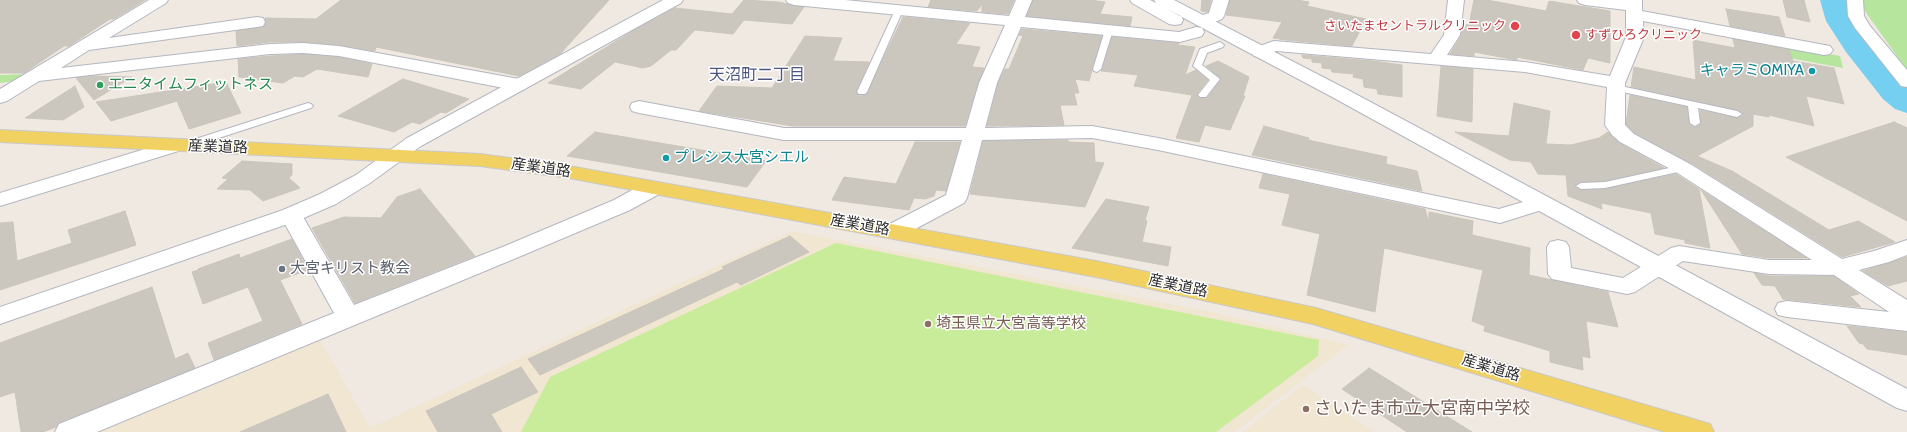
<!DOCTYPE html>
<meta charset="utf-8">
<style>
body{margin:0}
canvas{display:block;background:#efe9e1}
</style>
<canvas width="1907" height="432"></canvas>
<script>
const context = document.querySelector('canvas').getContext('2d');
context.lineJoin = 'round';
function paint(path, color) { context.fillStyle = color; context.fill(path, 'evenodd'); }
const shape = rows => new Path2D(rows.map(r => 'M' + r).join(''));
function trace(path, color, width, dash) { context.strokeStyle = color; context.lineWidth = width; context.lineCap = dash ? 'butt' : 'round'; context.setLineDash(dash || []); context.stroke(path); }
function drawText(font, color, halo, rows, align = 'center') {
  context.font = font + ' Cabin,"Noto Sans JP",sans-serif'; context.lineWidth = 3; context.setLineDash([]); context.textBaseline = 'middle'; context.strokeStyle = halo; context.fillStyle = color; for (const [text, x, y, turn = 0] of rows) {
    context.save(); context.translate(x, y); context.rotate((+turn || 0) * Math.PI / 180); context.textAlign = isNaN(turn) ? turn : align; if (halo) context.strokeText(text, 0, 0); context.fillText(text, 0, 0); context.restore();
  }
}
const education = shape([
 [792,231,1217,313,1348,345,1235,432,84,432,318,336,370,428],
 [1303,385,1375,432,1242,432]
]);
const green = shape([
 [1864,0,1907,0,1907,70,1864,10],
 [1772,44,1840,56,1843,68,1774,55],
 [33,74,21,80,0,83,0,75]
]);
const pitch = shape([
 [836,243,1319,340,1318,356,1216,432,521,432,550,377]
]);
const river = shape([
 [1820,0,1850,0,1856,21,1868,38,1907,84,1907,113,1895,109,1883,99,1846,52,1826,21,1820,0]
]);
const building = shape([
 [0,0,145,0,114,19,110,19,69,46,64,46,24,73,0,73,0,0],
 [341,0,609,0,560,54,519,76,376,47,375,51,339,45,303,42,270,42,237,46,236,31,263,27,266,23,265,18,316,19,341,0],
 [744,0,778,2,804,7,792,24,744,20,733,34,695,30,676,50,671,50,651,66,643,68,615,62,581,89,548,83,631,32,675,8,732,14,744,0],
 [931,0,1014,0,1008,14,982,12,982,4,977,11,928,7,931,0],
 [1033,0,1089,0,1105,2,1100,14,1132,17,1130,26,1027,16,1033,0],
 [1202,0,1211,0,1208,12,1201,11,1202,0],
 [1230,0,1296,0,1309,2,1307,6,1366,19,1352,46,1286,40,1273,38,1282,22,1226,15,1230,0],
 [1474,0,1487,0,1546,11,1549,1,1610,11,1610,63,1588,58,1583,70,1517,57,1517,60,1474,52,1474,56,1450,54,1461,36,1463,24,1469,25,1474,0],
 [1783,0,1804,0,1810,22,1787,17,1783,0],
 [1726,9,1779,17,1785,36,1730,26,1726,9],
 [903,17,970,23,956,44,980,47,972,67,984,68,978,83,965,126,793,126,699,111,717,86,772,88,805,36,842,38,833,61,869,62,856,92,859,96,866,95,903,17],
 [1022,29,1102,36,1089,81,1075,79,1079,93,1074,93,1077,105,1060,105,1064,125,987,126,998,83,1005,69,1009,69,1023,36,1019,35,1022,29],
 [1112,37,1179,43,1178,45,1195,47,1185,75,1196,70,1208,80,1197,94,1200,98,1207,98,1221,79,1206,66,1218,61,1249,77,1243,96,1245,96,1230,130,1205,125,1199,142,1176,138,1192,95,1134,86,1138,75,1101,71,1112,37],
 [1733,39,1789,50,1793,61,1834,68,1844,104,1806,96,1814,126,1769,115,1769,117,1753,114,1753,126,1697,156,1732,171,1829,230,1858,221,1895,242,1842,257,1691,163,1635,133,1626,124,1630,95,1687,107,1689,123,1694,127,1701,123,1700,110,1737,118,1743,115,1743,113,1737,110,1631,87,1634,67,1696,80,1693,40,1735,48,1733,39],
 [303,54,339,57,372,64,368,77,317,69,303,77,295,76,283,83,239,77,238,59,270,56,303,54],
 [1302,55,1373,61,1402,65,1402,97,1378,94,1377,89,1364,87,1363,79,1353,77,1354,74,1332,72,1331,69,1322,68,1322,63,1312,62,1312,59,1303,58,1302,55],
 [1441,66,1473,69,1472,122,1437,116,1441,66],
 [92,76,132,77,94,100,76,78,92,76],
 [403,79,469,99,446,113,441,112,420,124,412,122,394,132,338,116,403,79],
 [226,82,241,113,189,129,177,101,111,121,96,102,226,82],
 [75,86,84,107,63,120,25,118,75,86],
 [1514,103,1550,111,1546,144,1571,145,1599,138,1608,132,1619,143,1664,168,1605,181,1581,182,1575,185,1580,190,1605,189,1676,174,1699,189,1710,248,1685,243,1685,240,1655,234,1651,213,1601,203,1602,209,1568,196,1566,175,1538,174,1531,162,1510,160,1455,132,1509,136,1514,103],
 [1894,122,1907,128,1907,221,1786,157,1894,122],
 [1264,126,1309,138,1308,140,1387,157,1386,164,1417,171,1422,191,1252,155,1264,126],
 [595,132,713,152,766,161,747,187,567,156,595,132],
 [1068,140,1068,142,1094,143,1095,162,1104,163,1085,207,970,194,983,141,1068,140],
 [915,142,960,142,946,191,936,190,934,196,925,199,914,198,909,210,832,200,844,177,896,184,915,142],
 [242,161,292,164,292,175,289,178,300,188,263,201,250,190,217,189,228,179,222,178,242,161],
 [1263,174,1425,209,1429,223,1429,212,1473,221,1472,235,1530,248,1529,275,1608,292,1618,327,1586,321,1590,358,1582,356,1583,370,1550,362,1550,351,1484,331,1485,326,1472,321,1483,270,1384,248,1375,312,1307,295,1320,234,1282,225,1290,194,1259,188,1263,174],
 [420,189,475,256,355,303,312,228,344,217,381,218,397,197,420,189],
 [1701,190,1807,258,1769,258,1742,254,1701,190],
 [1106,199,1149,207,1145,220,1147,221,1142,242,1171,247,1168,266,1072,248,1106,199],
 [125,211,136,245,0,290,0,223,13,222,17,261,72,243,68,230,125,211],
 [790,236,809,252,741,285,737,282,540,375,528,359,724,269,722,267,790,236],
 [292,239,308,270,280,280,302,324,214,360,208,343,263,321,248,287,203,304,192,272,198,270,198,269,239,254,240,258,292,239],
 [1907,257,1907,281,1888,286,1863,271,1907,257],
 [1754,273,1769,276,1834,276,1859,294,1850,296,1861,307,1783,299,1775,286,1762,285,1754,273],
 [152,287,175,359,188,353,195,368,58,423,56,427,43,432,21,432,15,392,0,397,0,343,152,287],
 [1847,326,1907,332,1907,355,1867,349,1863,344,1859,343,1847,326],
 [521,367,538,392,491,414,502,432,438,432,426,411,521,367],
 [1369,368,1472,432,1407,432,1342,389,1369,368],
 [328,394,346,432,240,432,328,394]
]);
const lane = shape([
 [896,8,902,8,903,10,867,92,865,94,859,94,857,92,896,8],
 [1109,27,1113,30,1101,69,1097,72,1094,71,1093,69,1105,30,1109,27],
 [1220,42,1224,45,1223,47,1207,53,1202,65,1220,79,1206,97,1200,97,1198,95,1210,80,1193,66,1200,49,1220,42],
 [1616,85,1737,111,1742,114,1737,117,1698,108,1700,123,1695,126,1690,123,1688,106,1613,90,1611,88,1613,86,1616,85],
 [308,103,311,104,313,106,311,108,191,147,183,147,182,145,183,143,308,103],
 [1683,165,1688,168,1687,170,1605,188,1581,189,1576,186,1581,183,1605,182,1683,165]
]);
const street = shape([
 [149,0,168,0,166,3,109,38,257,17,263,18,265,22,263,26,257,27,89,50,61,68,270,44,303,43,339,46,519,79,525,81,528,85,525,89,519,91,339,56,303,53,270,54,39,81,7,101,0,103,0,89,149,0],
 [786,0,845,0,1009,16,1016,0,1032,0,1025,17,1179,32,1196,27,1202,28,1204,32,1202,36,1180,42,1021,27,997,83,985,128,1092,126,1158,138,1499,209,1540,197,1548,198,1551,203,1548,208,1500,223,1158,150,1092,138,982,140,967,198,964,203,902,236,894,238,886,236,883,231,886,226,946,195,962,140,784,140,639,113,632,111,630,107,632,103,639,101,784,128,966,128,979,83,1005,25,794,5,788,3,786,0],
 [1213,0,1229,0,1224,16,1222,19,1208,25,1202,26,1196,25,1194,21,1196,17,1209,13,1213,0],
 [1448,0,1464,0,1460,35,1447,55,1525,62,1610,76,1626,37,1626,10,1585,5,1579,3,1577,0,1642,0,1642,11,1830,46,1833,50,1830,54,1824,55,1643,21,1644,37,1625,83,1625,125,1634,134,1690,164,1842,259,1874,251,1907,240,1907,255,1889,262,1859,270,1907,300,1907,331,1787,317,1778,315,1775,309,1778,303,1787,301,1889,312,1834,275,1769,274,1683,261,1635,292,1627,294,1552,279,1548,274,1547,247,1550,242,1558,240,1566,242,1569,247,1571,268,1623,278,1671,248,1679,246,1769,260,1812,260,1676,172,1620,142,1612,135,1605,125,1607,87,1525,72,1276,51,1260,57,1254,56,1251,52,1254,48,1274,41,1431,54,1444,35,1448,0],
 [1847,0,1863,0,1864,16,1870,26,1907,70,1907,87,1901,86,1855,28,1848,16,1847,0],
 [178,139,185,141,188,145,185,149,0,206,0,193,178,139],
 [653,182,661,183,664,188,661,193,630,210,521,256,97,432,55,432,59,424,334,313,280,215,283,210,291,208,299,210,354,305,505,246,614,200,645,183,653,182]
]);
const secondary = shape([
 [663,0,683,0,681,3,421,146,370,183,336,204,299,220,0,324,0,307,283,210,320,194,356,175,407,138,663,0],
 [1130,0,1150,0,1156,3,1154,0,1174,0,1348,90,1907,389,1907,411,1897,408,1334,98,1165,8,1181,16,1183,20,1181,24,1175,25,1169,24,1132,3,1130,0]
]);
const primary = shape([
 [0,130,480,154,569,166,1096,261,1316,308,1700,421,1710,424,1714,432,1665,432,1313,324,1096,277,569,178,480,166,0,142,0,130]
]);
const markers = [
 [1515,26,5,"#e0444e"],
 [1576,35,5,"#e0444e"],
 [1812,71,4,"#0f9aa8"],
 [100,85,4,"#2e9e5b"],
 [666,158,4,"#0f9aa8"],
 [282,269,4,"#6b7280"],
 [928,324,4,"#8d6e63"],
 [1306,409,4,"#8d6e63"]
];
const farHealthnames = [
 ["さいたまセントラルクリニック",1506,26],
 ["すずひろクリニック",1585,35,"left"]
];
const cultureNames = [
 ["キャラミOMIYA",1804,71],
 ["プレシス大宮シエル",674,158,"left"]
];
const leisureNames = [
 ["エニタイムフィットネス",108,85]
];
const streetNames = [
 ["産業道路",218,147,2],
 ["産業道路",541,168,8],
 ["産業道路",860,225,10],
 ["産業道路",1178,286,12],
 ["産業道路",1491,368,17]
];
const worshipNames = [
 ["大宮キリスト教会",290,269]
];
const educationNames = [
 ["埼玉県立大宮高等学校",936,324]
];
const neighbourhoodNames = [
 ["天沼町二丁目",757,75]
];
const nearEducationnames = [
 ["さいたま市立大宮南中学校",1314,409]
];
paint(education, '#f0e6d1');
paint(green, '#b6e59e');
paint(pitch, '#c9ec9a');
paint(river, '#75cff0');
paint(building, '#cbc7bf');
trace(building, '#cbc5ba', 1);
trace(lane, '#b4b7c1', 2);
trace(street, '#b4b7c1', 2);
trace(secondary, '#b4b7c1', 2);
trace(primary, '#c9c9c9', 2);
paint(lane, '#fff');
paint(street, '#fff');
paint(secondary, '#fff');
paint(primary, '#f2d163');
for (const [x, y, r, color] of markers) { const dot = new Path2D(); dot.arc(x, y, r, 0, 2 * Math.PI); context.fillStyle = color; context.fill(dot); trace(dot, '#fff', 1.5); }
drawText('13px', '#be3a42', '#fff', farHealthnames, 'right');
drawText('15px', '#0d838f', '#fff', cultureNames, 'right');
drawText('15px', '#27864d', '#fff', leisureNames, 'left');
drawText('15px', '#2e2e2e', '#fff', streetNames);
drawText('15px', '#5b616d', '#fff', worshipNames, 'left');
drawText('15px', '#785e54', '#fff', educationNames, 'left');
drawText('16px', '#4d5680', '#fff', neighbourhoodNames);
drawText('18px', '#785e54', '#fff', nearEducationnames, 'left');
</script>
